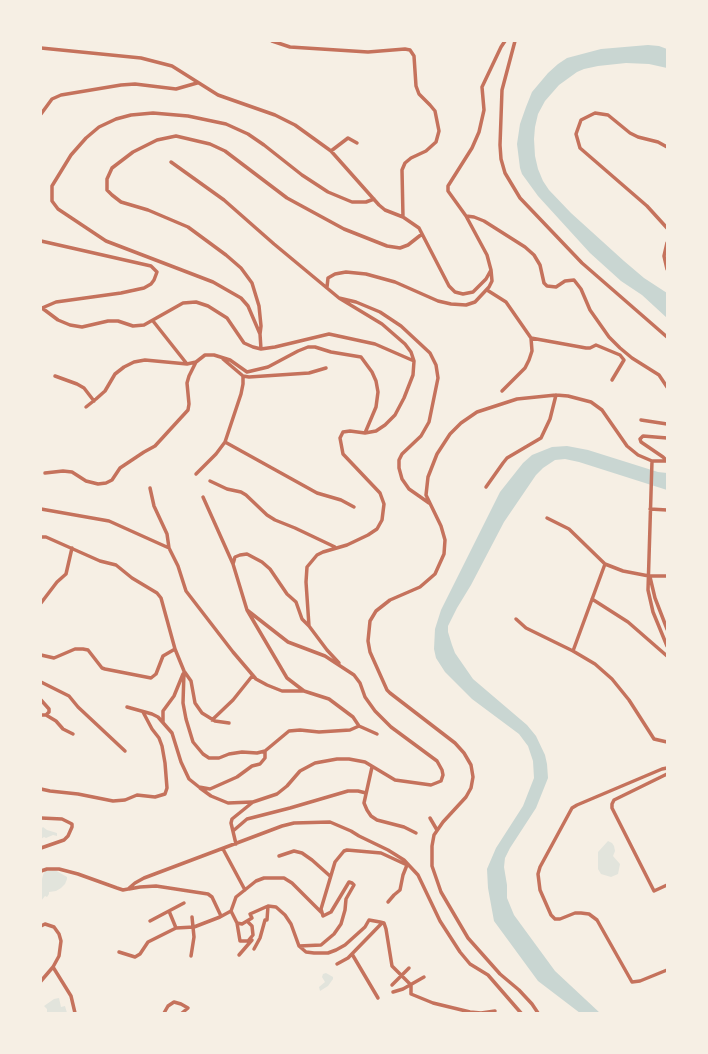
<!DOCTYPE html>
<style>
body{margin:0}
#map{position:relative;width:708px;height:1054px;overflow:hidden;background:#f6efe4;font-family:"Roboto Condensed",sans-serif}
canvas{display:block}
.frame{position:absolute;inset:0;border:42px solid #f6efe4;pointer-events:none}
</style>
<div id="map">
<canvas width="708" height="1054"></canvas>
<div class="frame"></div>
</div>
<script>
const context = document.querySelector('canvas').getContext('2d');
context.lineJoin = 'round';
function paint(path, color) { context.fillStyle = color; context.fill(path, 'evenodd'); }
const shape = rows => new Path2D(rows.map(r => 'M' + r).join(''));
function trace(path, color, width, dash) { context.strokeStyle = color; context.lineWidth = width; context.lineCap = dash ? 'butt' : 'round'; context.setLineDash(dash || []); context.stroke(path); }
const green = shape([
 [43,827,47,830,57,833,57,836,53,835,46,838,44,837,41,839,41,829],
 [608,841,612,843,614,846,615,851,613,856,620,864,618,874,611,877,601,874,598,869,598,852],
 [55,870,67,877,67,879,65,884,61,888,56,891,49,892,49,894,47,897,45,896,41,901,41,905,41,883,43,875,45,871],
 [326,973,333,977,333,979,328,986,320,991,319,987,325,982,322,977,323,974],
 [59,998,61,1007,65,1006,67,1013,47,1013,47,1009,44,1006,54,999]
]);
const water = shape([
 [648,45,659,46,667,49,667,68,649,64,626,63,598,66,584,69,577,72,559,85,545,101,538,114,535,127,534,139,535,156,538,169,543,181,549,190,571,213,624,261,644,278,667,293,667,318,642,295,621,281,590,253,538,196,522,174,520,168,517,144,520,124,526,107,532,92,548,73,558,64,567,58,601,49],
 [567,446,588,450,658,472,667,473,667,490,579,462,565,459,555,460,543,468,536,475,504,522,471,585,457,608,448,626,448,632,452,645,455,653,473,679,527,725,536,736,545,755,547,764,548,778,536,808,510,848,505,858,504,867,507,885,507,898,514,915,555,971,600,1013,580,1013,538,981,494,921,488,888,487,869,496,848,523,806,534,778,533,761,528,746,519,734,472,699,445,672,436,658,434,649,435,629,441,610,500,492,523,463,532,455,552,447]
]);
const minor = shape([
 [272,41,290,47,368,52,405,49,410,50,414,56,416,86,419,94,430,105,435,111,439,131,436,142,426,151,411,158,405,163,402,170,403,217],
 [515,41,502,90,500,145,501,159,505,173,520,198,582,263,667,337],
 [41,48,141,58,172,66,218,95,275,115,295,125,331,151,379,205,385,210,403,217,419,228,449,286,455,292,463,294,473,292,486,279,491,270],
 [41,114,52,99,61,95,121,85,135,84,176,89,197,83],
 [667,147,658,142,638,137,630,133,608,115,595,113,581,120,576,134,580,148,647,206,667,228],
 [331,151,348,138,357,143],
 [171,162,224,200,274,244,339,298,356,302,380,312,401,326,430,353,436,365,438,378,429,422,421,436,402,454,399,460,399,468,402,479,409,489,429,503],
 [466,216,474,217,484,221,525,247,534,255,540,265,544,283,547,286,556,287,565,281,574,280,581,289,590,310,609,337,620,348,632,358,659,375,667,387],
 [41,241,151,266,157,272,154,280,151,284,144,288,121,293,56,302,42,308,58,320,70,325,82,327,108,321,118,321,133,326,144,325,183,303,196,302,208,306,227,318,244,343,253,347,261,349,275,347,329,334,375,344,414,361],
 [667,243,664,256,667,269],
 [327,287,328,278,335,274,346,272,366,274,395,282,438,301,451,304,466,305,475,302,489,287,492,281,491,270,487,255,466,216,448,191,448,186,472,148,479,132,484,110,482,87,501,47,505,41],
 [487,290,506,302,531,338,532,351,529,360,525,368,502,391],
 [153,321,187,364],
 [260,334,261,326,259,306,252,283,241,268,226,255,188,227,148,210,121,202,112,195,107,190,107,179,112,168,133,152,157,140,176,136,210,144,225,151,287,198,344,229,387,246,400,248,408,245,422,234],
 [531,338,586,348,590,348,596,345,620,355,624,360,612,380],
 [261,349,260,334,248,306,241,298,213,282,106,241,58,209,52,201,52,186,71,155,86,138,99,127,116,119,131,115,153,113,188,116,226,124,248,134,264,145,302,175,328,192,352,202,366,202,374,199],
 [223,359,243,376,249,377,309,373,326,368],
 [55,376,77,384,84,388,94,401],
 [86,407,96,399,105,391,115,374,124,367,134,362,145,360,187,364,196,362,205,355,214,355,230,360,247,372,268,367,298,351,308,347,315,347,331,352,361,357,372,372,376,381,378,392,376,407,365,433],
 [641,420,667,424],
 [225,442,317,493,341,500,354,507],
 [652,461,648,590,653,612,667,646],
 [667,461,663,457,641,442,640,439,643,436,667,438],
 [45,473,63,471,72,472,86,481,98,484,106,483,112,480,120,468,144,452,155,446,188,410,189,404,187,383,189,376,196,362],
 [196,474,216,454,225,442,241,394,243,384,243,376],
 [210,481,227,489,241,492,246,495,267,515,275,520,295,528,335,547],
 [486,487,503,463,507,458,541,438,550,419,556,395],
 [150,488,154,506,167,534,169,548],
 [203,497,233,564],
 [41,509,109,521,169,548,178,566,186,591,233,652,256,679,267,685,282,691,304,691,329,699,353,717,359,726,377,734],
 [650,509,667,510],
 [547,518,569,529,605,564,623,571,649,576,667,576],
 [41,537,46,537,100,561,116,565,132,578,157,593,161,598,175,649],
 [650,577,655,598,667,629],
 [592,599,628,622,667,656],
 [41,603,57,582,66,574,72,548],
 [516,619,526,628,573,651,595,664,612,679,629,700,654,739,667,742],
 [573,651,605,564],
 [41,655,54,658,75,649,83,649,88,650,102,668,105,669,151,678,156,674,163,656,175,649,184,671,191,681,195,703,202,713,215,721,229,723],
 [339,663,327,650,309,626,306,582,307,567,317,555,323,552,347,545,368,535,377,529,382,520,384,504,380,493,343,454,340,438,343,432,350,431,365,433,376,431,385,425,395,415,404,398,413,375,414,361,411,352,405,344,382,324,339,298],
 [184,672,183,703,186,719,193,742,203,754,209,758,219,758,229,754,242,752,257,753,265,751,289,731,300,730,319,732,350,730,359,726],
 [41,682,69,696,78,707,125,751],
 [304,691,287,678,247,610,233,564,235,557,240,555,247,554,262,562,270,569,287,594,296,602,302,619,309,626],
 [41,700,49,709,49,712,46,715,41,715],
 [127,707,152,714,158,717,172,733,181,762,189,779,199,787,210,789,237,777,252,766,260,764,265,758,265,751],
 [46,715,56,721,63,729,73,734],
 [212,720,233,700,253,675],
 [163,722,163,711,174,696,183,674],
 [372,767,364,803,367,810,371,816,377,820,404,827,416,833],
 [667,768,662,769,577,805,572,808,540,867,538,874,540,890,551,915,555,919,560,919,575,913,581,913,589,914,597,920,632,982,640,981,667,970],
 [667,774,614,800,612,804,612,808,654,891,667,885],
 [200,788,211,796,228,803,252,802],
 [41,789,50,791,78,794,113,801,125,800,137,795,155,797,165,794,167,788,165,763,162,746,159,738,152,729,143,712],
 [41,818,62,819,72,824,72,827,68,836,64,840,41,848],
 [430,818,437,830],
 [233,831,247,819,251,818,290,808,348,791,358,791,366,793],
 [236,844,231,823,232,819,253,802,277,794,287,786,300,771,315,763,337,759,349,759,365,762,395,780,431,785,441,781,443,775,442,770,437,761,391,727,375,711,365,697,360,683,354,675,325,656,288,642,247,610],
 [223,849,245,890],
 [279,856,294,851,302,853,312,860,330,876],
 [41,871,47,869,59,869,78,874,117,888,123,890,128,889,135,883,144,878,282,826,294,823,330,822,351,831,359,836,388,850,404,860,418,875,440,921,460,952,470,964,488,975,521,1013],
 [129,889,140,887,156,886,208,894,212,897,221,916],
 [169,911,176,928],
 [231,911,237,923,240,941,248,941,253,935,252,926,247,921,252,918,250,914,268,906,276,907,285,915,291,924,299,946,306,952,314,953,328,953,336,950,345,945,365,927,369,920,380,922,384,923,386,929,392,966,411,985,411,994,433,1003,470,1012,481,1013,495,1011],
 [150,921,184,903],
 [237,923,242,924,247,921],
 [41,926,45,924,54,927,59,934,61,941,59,956,53,967,41,981],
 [299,946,321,945,334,934,341,924,345,910,346,899,354,885,352,883,349,882,331,912,323,916,321,909,335,862,344,851,347,850,381,853,407,865,403,875,400,890,394,895,388,902],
 [254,949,260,938,265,920,267,920,268,906],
 [119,952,135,957,140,954,148,942,176,928,194,927,220,917,231,911,236,897,256,881,264,878,284,878,292,883,321,912],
 [352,954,378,998],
 [239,955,252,940],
 [191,956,194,937,192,917],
 [337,964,348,958,382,923],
 [53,967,71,996,75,1013],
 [392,985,409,968],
 [393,992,403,989,424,977],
 [164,1013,168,1006,174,1002,181,1004,188,1008,182,1013],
 [538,1013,532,1004,519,990,500,974,468,938,441,892,432,866,432,846,434,835,443,822,466,797,471,788,473,777,471,765,464,753,455,743,390,693,387,690,370,652,368,641,370,621,376,611,390,600,420,587,435,574,444,554,445,540,441,526,426,495,428,477,437,454,450,434,461,423,477,412,517,399,556,395,568,396,591,402,602,410,627,446,638,455,652,461,667,461]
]);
paint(green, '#e2e4dc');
paint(water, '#c9d6d2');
trace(minor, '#c5725c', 3.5);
</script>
